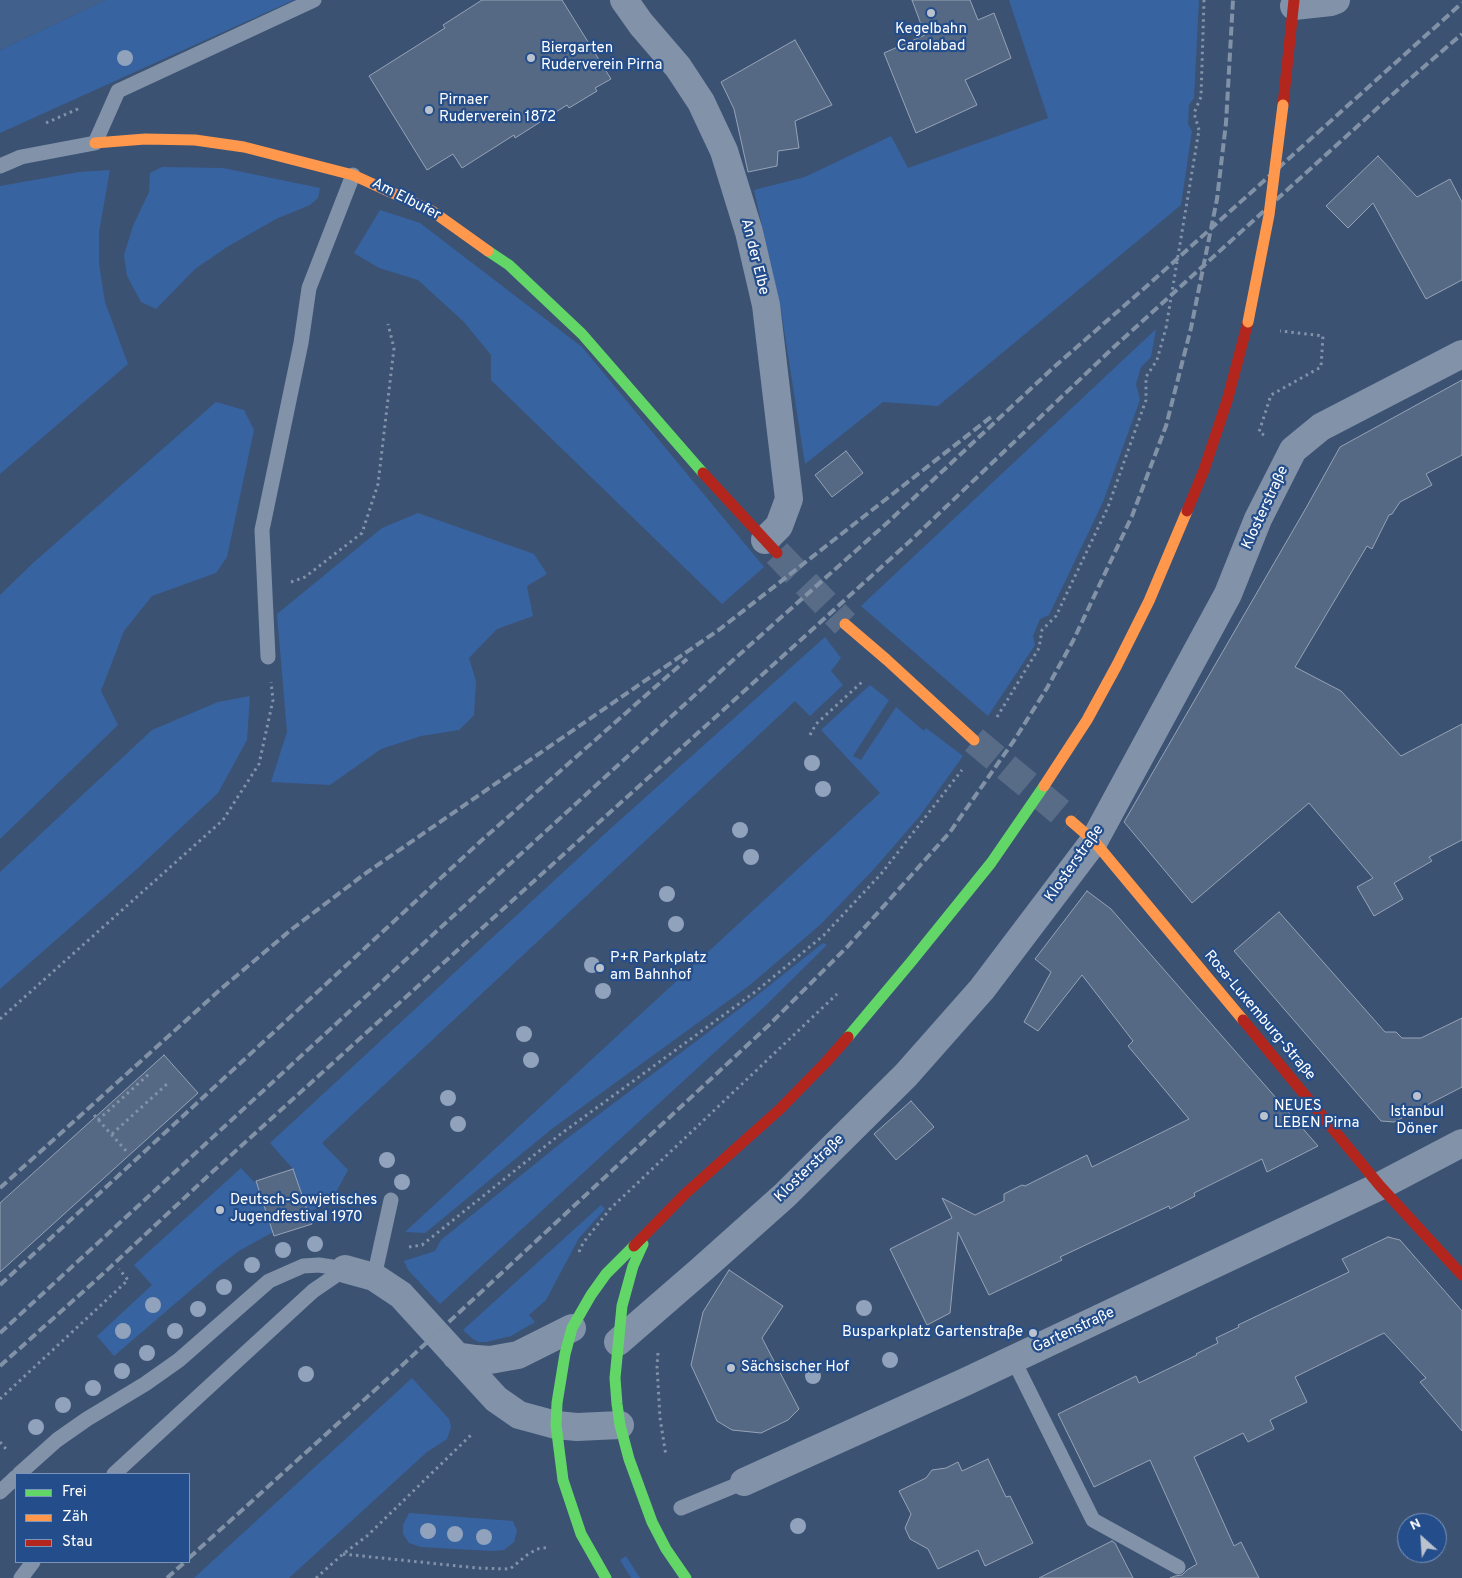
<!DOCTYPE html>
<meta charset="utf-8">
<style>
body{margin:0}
#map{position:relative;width:1462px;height:1578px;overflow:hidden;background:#3b5273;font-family:Overpass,sans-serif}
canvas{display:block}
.legend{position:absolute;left:15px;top:1473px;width:175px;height:90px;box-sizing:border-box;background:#234d8b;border:1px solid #7b94b9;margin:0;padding:6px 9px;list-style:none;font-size:15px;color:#fff}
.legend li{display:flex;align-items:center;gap:10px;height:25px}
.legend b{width:25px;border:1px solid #7b94b9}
.north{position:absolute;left:1397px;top:1513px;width:50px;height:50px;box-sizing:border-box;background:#234d8b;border:1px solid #7b94b9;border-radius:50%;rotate:334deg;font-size:14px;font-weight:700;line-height:20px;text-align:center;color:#fff}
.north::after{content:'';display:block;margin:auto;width:18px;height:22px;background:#bac2ce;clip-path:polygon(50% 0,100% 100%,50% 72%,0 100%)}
</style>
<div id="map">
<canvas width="1462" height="1578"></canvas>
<ul class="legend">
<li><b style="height:6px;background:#63d668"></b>Frei</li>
<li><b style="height:6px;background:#ff974d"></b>Zäh</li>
<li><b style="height:6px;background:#b3261e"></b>Stau</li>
</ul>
<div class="north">N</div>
</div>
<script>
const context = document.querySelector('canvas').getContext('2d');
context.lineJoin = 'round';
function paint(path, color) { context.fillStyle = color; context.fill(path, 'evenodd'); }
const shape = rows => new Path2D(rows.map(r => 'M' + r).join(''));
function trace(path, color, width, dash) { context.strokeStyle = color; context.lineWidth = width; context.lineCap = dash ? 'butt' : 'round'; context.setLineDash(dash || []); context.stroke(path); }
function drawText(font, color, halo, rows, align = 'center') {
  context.font = font + ' Overpass,sans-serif'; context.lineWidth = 4.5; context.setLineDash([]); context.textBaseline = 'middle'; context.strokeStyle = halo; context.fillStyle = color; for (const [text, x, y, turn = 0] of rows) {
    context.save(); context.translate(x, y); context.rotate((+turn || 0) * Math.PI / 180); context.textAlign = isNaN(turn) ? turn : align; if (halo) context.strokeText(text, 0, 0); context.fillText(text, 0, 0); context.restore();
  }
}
const green = shape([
 [106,0,294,0,0,133,0,50],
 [1009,0,1199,0,1194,98,1189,105,1188,124,1192,131,1181,205,938,406,883,402,805,464,781,310,754,190,805,177,891,136,908,168,1048,118],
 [162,167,223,168,320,188,318,198,310,205,276,219,227,247,195,269,156,309,141,302,127,276,124,255,133,226,149,192,150,173],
 [110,170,99,232,99,264,105,302,128,364,0,474,0,186,79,172],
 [380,210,420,223,582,347,764,567,722,604,491,380,491,355,464,322,418,280,379,268,354,253],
 [1156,329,1151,357,1141,367,1136,384,1140,400,1103,502,1049,615,1040,619,1033,636,1035,645,988,716,861,606],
 [216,402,244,410,254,430,227,557,216,573,152,596,124,631,101,691,118,725,0,839,0,595,33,563],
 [418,513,534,554,547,574,527,586,533,616,497,629,469,658,476,681,474,715,459,730,421,736,381,749,330,785,271,782,287,732,277,614,382,528],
 [825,637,841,658,831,671,843,685,810,716,795,701,322,1143,348,1170,330,1203,308,1212,293,1169,270,1143,610,829],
 [870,685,889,700,853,756,861,760,896,707,924,731,926,728,963,756,919,817,874,869,821,924,750,985,553,1128,425,1233,405,1232,880,793,821,730],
 [250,696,247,740,218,793,137,869,0,989,0,872,152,730,218,702],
 [823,943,827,945,763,1008,440,1304,408,1270,404,1261,435,1251,441,1240,561,1143,755,997],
 [241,1168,254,1182,256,1181,273,1232,239,1251,219,1266,114,1356,97,1336,152,1285,134,1265],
 [601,1205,605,1209,579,1238,546,1300,529,1315,535,1322,511,1336,486,1342,479,1342,473,1339,463,1330],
 [412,1378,449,1419,451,1427,447,1439,427,1452,289,1578,194,1578],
 [409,1513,513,1521,517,1531,514,1542,504,1550,492,1551,421,1547,409,1543,403,1534,403,1525],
 [626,1556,640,1578,631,1578,620,1560]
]);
const water = shape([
 [0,0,106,0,0,50]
]);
const building = shape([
 [482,0,562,0,611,79,595,88,597,91,569,108,567,105,515,138,514,135,462,168,453,154,427,170,369,76,445,28,443,25,482,0],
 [912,0,970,0,978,20,994,13,1011,58,965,80,977,105,916,133,884,53,925,35,912,0],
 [795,40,832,105,795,121,799,148,778,151,777,166,748,172,734,109,721,82,795,40],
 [1378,156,1417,197,1450,179,1462,202,1462,280,1426,299,1373,203,1348,228,1326,206,1378,156],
 [1462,380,1462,455,1426,474,1432,485,1400,502,1392,514,1389,515,1372,549,1367,546,1295,667,1341,691,1401,756,1462,724,1462,840,1429,857,1432,861,1394,883,1403,899,1374,916,1357,887,1373,878,1309,803,1192,903,1124,822,1306,508,1340,447,1462,380],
 [846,451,863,473,832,497,815,475,846,451],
 [1087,891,1111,909,1318,1146,1267,1172,1262,1159,1194,1193,1195,1196,1170,1209,1169,1206,1060,1257,1062,1260,989,1295,958,1232,950,1313,927,1325,890,1249,952,1218,942,1198,975,1215,1004,1201,1004,1194,1022,1185,1025,1186,1087,1155,1092,1167,1189,1119,1128,1046,1133,1041,1082,975,1038,1031,1024,1022,1051,972,1035,959,1087,891],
 [1279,912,1385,1032,1396,1032,1402,1038,1421,1038,1462,1018,1462,1087,1394,1122,1381,1121,1234,951,1279,912],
 [164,1055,198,1093,0,1272,0,1203,164,1055],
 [911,1101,934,1127,896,1160,874,1134,911,1101],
 [293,1169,312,1224,274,1236,256,1181,293,1169],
 [1388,1237,1400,1240,1462,1311,1462,1431,1420,1382,1426,1378,1384,1333,1295,1377,1307,1402,1270,1420,1274,1429,1248,1442,1243,1433,1194,1457,1234,1546,1241,1542,1259,1578,1170,1578,1175,1576,1182,1575,1187,1570,1197,1564,1150,1460,1094,1487,1058,1414,1136,1376,1139,1383,1197,1355,1196,1354,1218,1343,1216,1338,1239,1327,1238,1325,1349,1272,1342,1259,1388,1237],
 [729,1270,783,1306,762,1338,799,1409,788,1420,761,1433,732,1430,717,1421,691,1365,703,1312,729,1270],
 [988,1459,1006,1497,1010,1496,1033,1543,985,1566,978,1550,938,1569,928,1549,910,1539,905,1528,911,1514,899,1491,926,1478,932,1470,946,1468,958,1462,962,1471,988,1459],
 [1112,1541,1115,1543,1133,1578,1039,1578,1112,1541]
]);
const secondaryTunnel = shape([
 [777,553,845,624],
 [974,740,1071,821]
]);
const path = shape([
 [46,123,80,108],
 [1199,130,1194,113,1201,97,1204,0],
 [1264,435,1259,432,1271,395,1321,367,1323,336,1280,331],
 [291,582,305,577,362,533,378,484,394,348,388,324],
 [997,717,1039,648,1042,630,1056,616,1108,507,1146,400,1146,377,1157,360,1166,328],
 [810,735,816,724,862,682],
 [0,1019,223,820,259,764,273,700,271,682],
 [94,1115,128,1153],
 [98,1120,150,1073],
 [112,1134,167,1084],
 [409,1247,422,1245,558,1136,755,992,824,935,881,874,962,770],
 [579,1252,583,1243,610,1209,837,994],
 [658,1353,657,1366,660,1418,666,1456],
 [0,1399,128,1280,119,1269],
 [0,1442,6,1449],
 [343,1554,477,1568,510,1569,527,1555,537,1549,550,1547],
 [316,1578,343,1554,367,1536,471,1435]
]);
const lane = shape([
 [0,166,21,157,95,143,118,91,314,0],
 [268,657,262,530,301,343,309,288,353,175],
 [374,1277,391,1200],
 [1013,1359,1093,1520,1178,1567],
 [19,1474,57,1440,87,1419,145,1384,179,1360,269,1281,303,1266,319,1265,345,1269,313,1291,114,1474],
 [0,1492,16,1477],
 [681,1508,744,1482],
 [21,1578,33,1562]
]);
const street = shape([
 [624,0,641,24,678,67,701,102,724,151,749,232,766,305,789,499,779,526,765,540],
 [1294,6,1331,2,1336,0],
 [345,1269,374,1277,401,1295,496,1399,519,1415,556,1425,577,1427,620,1425],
 [618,1342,701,1270,785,1195,906,1075,982,989,1094,841,1228,594,1258,519,1293,450,1321,427,1462,354],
 [456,1356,476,1359,490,1360,518,1355,572,1328],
 [744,1482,965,1382,1259,1243,1380,1186,1462,1143]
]);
const fast = shape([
 [488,251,509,265,582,334,703,473],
 [848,1037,911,962,991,863,1044,786],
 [643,1244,633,1266,622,1306,615,1378,617,1404,620,1425,629,1459,652,1522,666,1549,686,1578],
 [606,1578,581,1534,563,1480,556,1425,557,1403,565,1354,572,1328,591,1295,606,1274,634,1246]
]);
const slow = shape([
 [95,143,145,139,195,140,244,147,353,175,432,211,488,251],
 [845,624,887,660,974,740],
 [1044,786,1087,720,1117,665,1149,601,1187,511],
 [1071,821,1094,841,1243,1020]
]);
const jam = shape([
 [1283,105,1294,0],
 [703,473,777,553],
 [1187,511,1204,470,1227,401,1248,322],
 [1243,1020,1380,1186,1462,1275],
 [634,1246,686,1193,780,1109,826,1062,848,1037]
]);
const rail = shape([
 [0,1188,222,988,292,929,366,873,720,629,991,417],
 [0,1285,482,840,687,659],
 [0,1333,488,884,731,662,887,523,1054,367,1148,285,1462,3],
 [0,1366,104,1273,209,1175,909,542,1115,346,1404,84,1462,34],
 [189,1558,396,1371,769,1025,848,946,950,832,1015,739,1047,688,1073,641,1132,516,1166,426,1191,328,1217,199,1226,123,1233,0],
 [167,1578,185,1562]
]);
const pathBridge = shape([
 [1166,328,1199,130]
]);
const slowBridge = shape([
 [1248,322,1269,215,1283,105]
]);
const trees = [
 [125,58],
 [812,763],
 [823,789],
 [740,830],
 [751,857],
 [667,894],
 [676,924],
 [592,965],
 [603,991],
 [524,1034],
 [531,1060],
 [448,1098],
 [458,1124],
 [387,1160],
 [402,1182],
 [315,1244],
 [283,1250],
 [252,1265],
 [224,1287],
 [153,1305],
 [864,1308],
 [198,1309],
 [123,1331],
 [175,1331],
 [147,1353],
 [890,1360],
 [122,1371],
 [306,1374],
 [813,1376],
 [93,1388],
 [63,1405],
 [36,1427],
 [798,1526],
 [428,1531],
 [455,1534],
 [484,1537]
];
const markers = [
 [931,13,5,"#bac2ce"],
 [531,58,5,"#bac2ce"],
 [429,110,5,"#bac2ce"],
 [600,968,5,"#bac2ce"],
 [1417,1096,5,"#bac2ce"],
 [1264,1116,5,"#bac2ce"],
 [220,1210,5,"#bac2ce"],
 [1033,1333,5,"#bac2ce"],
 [731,1368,5,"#bac2ce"]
];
const poiNames = [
 ["Kegelbahn",931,30,"center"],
 ["Carolabad",931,47,"center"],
 ["Biergarten",541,49],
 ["Ruderverein Pirna",541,66],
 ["Pirnaer",439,101],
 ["Ruderverein 1872",439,118],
 ["P+R Parkplatz",610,959],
 ["am Bahnhof",610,976],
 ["NEUES",1274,1107],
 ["LEBEN Pirna",1274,1124],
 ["Istanbul",1417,1113,"center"],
 ["Döner",1417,1130,"center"],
 ["Deutsch-Sowjetisches",230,1201],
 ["Jugendfestival 1970",230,1218],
 ["Busparkplatz Gartenstraße",1023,1333,"right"],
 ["Sächsischer Hof",741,1368]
];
const streetNames = [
 ["Am Elbufer",406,200,27],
 ["An der Elbe",754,257,76],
 ["Klosterstraße",1266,508,-65],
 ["Klosterstraße",1075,864,-55],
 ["Rosa-Luxemburg-Straße",1259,1016,50],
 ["Klosterstraße",810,1169,-44],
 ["Gartenstraße",1074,1331,-25]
];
paint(green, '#3863a1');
paint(water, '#42608c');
paint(building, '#566984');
trace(building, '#96a3b6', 1);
trace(secondaryTunnel, '#586c88', 28, [28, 14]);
trace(path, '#8292a8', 3, [2.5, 4]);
trace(lane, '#8292a8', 15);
trace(street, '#8292a8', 28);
trace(fast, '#63d668', 11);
trace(slow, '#ff974d', 11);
trace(jam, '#b3261e', 11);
trace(rail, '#8292a6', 4, [9, 4]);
trace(pathBridge, '#8292a8', 3, [2.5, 4]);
trace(slowBridge, '#ff974d', 11);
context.fillStyle = '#90a2bc';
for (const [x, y] of trees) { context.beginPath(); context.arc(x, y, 8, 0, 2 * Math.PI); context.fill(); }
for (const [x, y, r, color] of markers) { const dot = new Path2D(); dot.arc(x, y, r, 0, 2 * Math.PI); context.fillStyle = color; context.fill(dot); trace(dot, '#234d8b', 2); }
drawText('15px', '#fff', '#234d8b', poiNames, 'left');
drawText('15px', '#fff', '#234d8b', streetNames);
</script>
